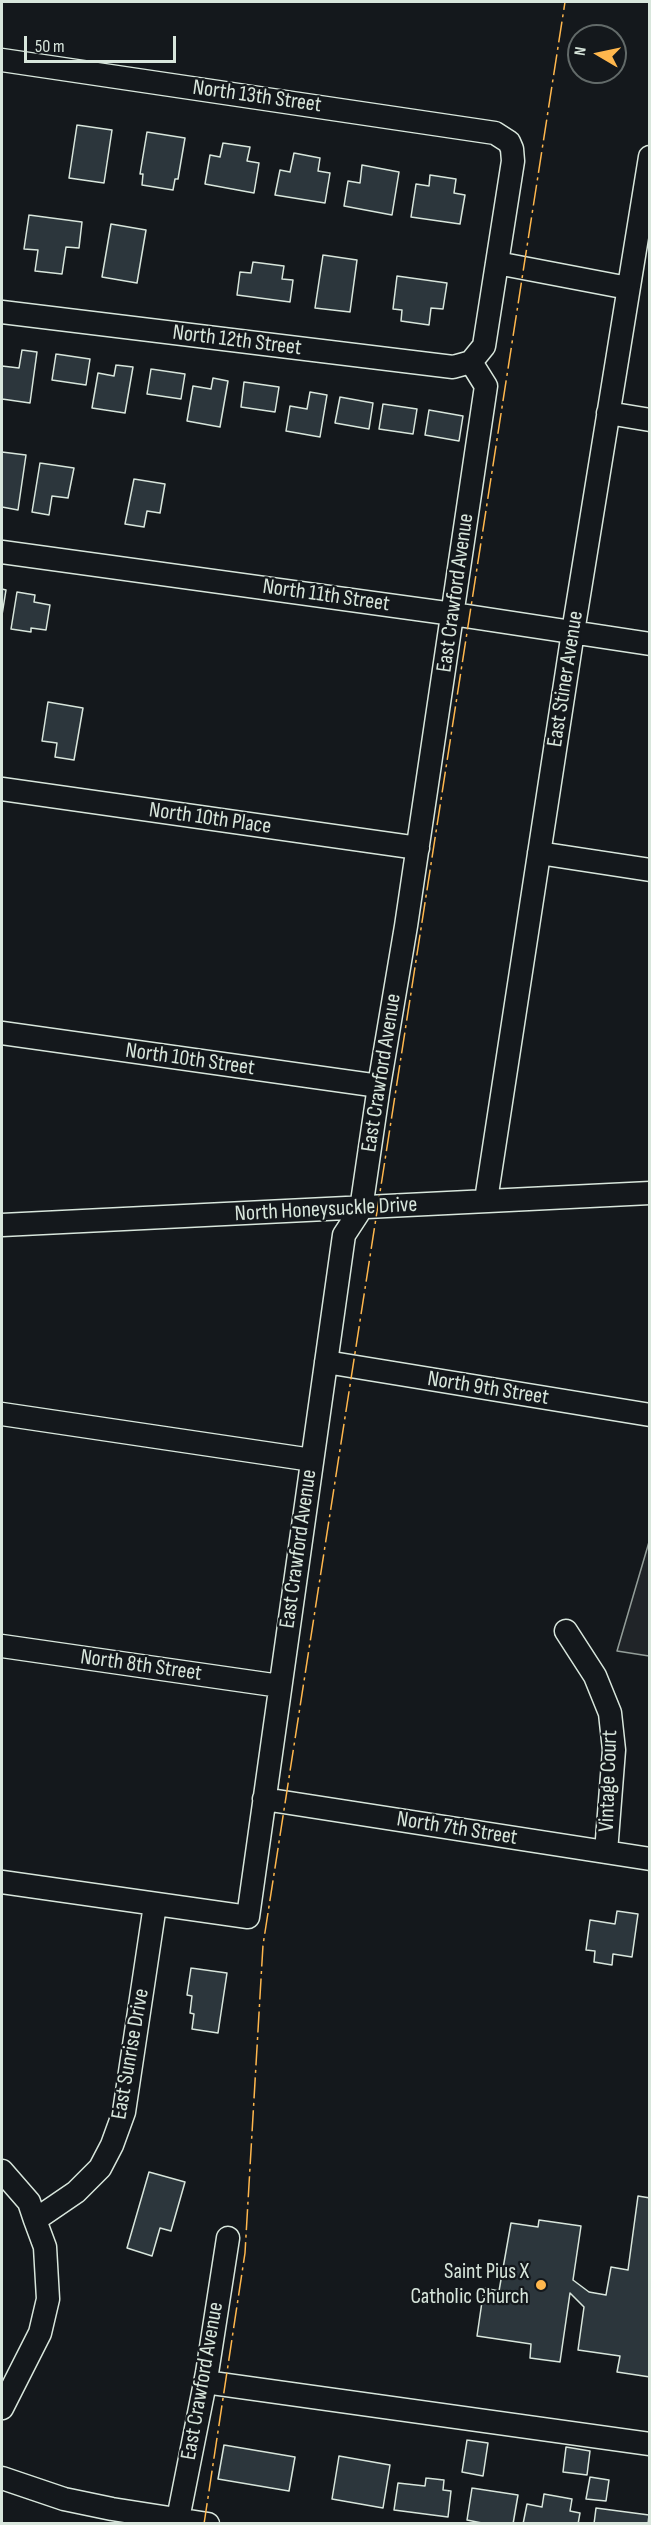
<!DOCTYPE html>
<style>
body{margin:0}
#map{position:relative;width:651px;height:2525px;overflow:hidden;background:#14181c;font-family:"Sofia Sans Condensed",sans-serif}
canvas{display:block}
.frame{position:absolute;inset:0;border:3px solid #d8e6dc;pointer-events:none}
.north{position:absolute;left:567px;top:24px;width:60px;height:60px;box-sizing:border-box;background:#14181c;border:2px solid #626a69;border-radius:50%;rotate:279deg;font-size:16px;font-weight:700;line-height:24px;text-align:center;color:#d8e6dc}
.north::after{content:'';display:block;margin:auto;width:21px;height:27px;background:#ffb74d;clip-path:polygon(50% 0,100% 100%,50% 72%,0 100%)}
.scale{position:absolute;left:24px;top:36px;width:152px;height:27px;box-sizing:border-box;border:3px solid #d8e6dc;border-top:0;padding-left:8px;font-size:18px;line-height:21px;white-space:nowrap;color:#d8e6dc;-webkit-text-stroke:4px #14181c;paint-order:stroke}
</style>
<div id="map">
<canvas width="651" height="2525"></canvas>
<div class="frame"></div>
<div class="north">N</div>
<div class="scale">50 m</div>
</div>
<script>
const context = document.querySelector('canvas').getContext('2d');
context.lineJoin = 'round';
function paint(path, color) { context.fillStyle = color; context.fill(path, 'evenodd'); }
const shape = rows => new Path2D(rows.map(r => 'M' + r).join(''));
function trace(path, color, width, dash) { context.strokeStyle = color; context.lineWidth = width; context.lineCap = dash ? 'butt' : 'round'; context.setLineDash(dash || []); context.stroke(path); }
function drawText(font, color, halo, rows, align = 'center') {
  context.font = font + ' "Sofia Sans Condensed",sans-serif'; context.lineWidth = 4.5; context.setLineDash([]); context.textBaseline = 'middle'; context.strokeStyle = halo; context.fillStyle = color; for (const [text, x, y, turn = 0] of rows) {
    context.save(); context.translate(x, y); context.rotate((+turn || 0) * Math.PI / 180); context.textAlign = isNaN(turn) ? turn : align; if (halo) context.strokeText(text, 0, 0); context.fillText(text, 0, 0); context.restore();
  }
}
const green = shape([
 [649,1542,650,1656,649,1656,617,1651,649,1542]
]);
const building = shape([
 [77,125,112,130,104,183,69,178,77,125],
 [147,132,185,138,178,179,175,179,173,190,142,185,143,174,140,174,147,132],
 [223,143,250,147,247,161,259,163,254,193,205,184,210,155,220,157,223,143],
 [294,153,320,158,318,171,330,173,325,203,275,195,280,170,290,172,294,153],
 [362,165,399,172,392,215,344,206,348,181,360,183,362,165],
 [430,175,456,179,454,193,465,195,460,224,411,217,416,184,429,186,430,175],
 [29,215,82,222,79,248,66,247,62,274,35,271,38,250,24,249,29,215],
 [111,224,146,230,137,283,102,277,111,224],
 [323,255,357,260,350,312,315,308,323,255],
 [253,262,284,266,282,279,293,280,290,302,237,295,240,272,251,273,253,262],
 [397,276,447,283,443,309,431,308,429,325,401,321,402,310,393,309,397,276],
 [22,350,37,352,30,403,2,399,2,366,19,368,22,350],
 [56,354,90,359,86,385,52,380,56,354],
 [116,365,133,367,125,413,92,408,98,373,114,376,116,365],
 [151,369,185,374,181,399,147,394,151,369],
 [213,378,228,381,220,427,187,421,193,386,211,389,213,378],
 [244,382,279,387,275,412,241,407,244,382],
 [310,392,327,395,320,437,286,431,290,406,307,409,310,392],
 [340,397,373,403,369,429,335,423,340,397],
 [383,404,417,409,413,434,379,429,383,404],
 [429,410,463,416,459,441,425,435,429,410],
 [2,452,26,455,18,510,2,507,2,452],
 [40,463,74,468,68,498,52,496,49,515,32,512,40,463],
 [134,479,165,484,160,513,147,511,144,527,125,524,134,479],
 [2,589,6,590,2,615,2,589],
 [17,592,35,595,34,602,50,605,46,630,31,628,31,632,11,629,17,592],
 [48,702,83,708,74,760,55,757,57,743,42,741,48,702],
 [617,1911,638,1914,632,1957,613,1954,612,1965,594,1962,595,1951,586,1950,590,1920,615,1924,617,1911],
 [191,1968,227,1973,218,2033,192,2029,194,2014,190,2013,192,1996,187,1995,191,1968],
 [149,2172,185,2182,171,2231,160,2228,152,2256,127,2248,149,2172],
 [638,2196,650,2198,650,2377,617,2372,620,2356,578,2350,584,2307,570,2293,560,2362,530,2358,531,2344,477,2336,484,2288,499,2291,511,2223,538,2227,539,2220,581,2226,573,2280,589,2292,606,2295,611,2267,628,2270,638,2196],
 [467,2440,488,2443,483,2476,462,2472,467,2440],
 [224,2445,295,2457,289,2491,218,2479,224,2445],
 [566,2447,590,2451,587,2475,563,2472,566,2447],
 [339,2456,390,2465,383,2508,332,2499,339,2456],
 [590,2477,609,2480,606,2501,586,2499,590,2477],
 [426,2478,444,2480,443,2490,451,2491,448,2517,394,2510,398,2483,425,2486,426,2478],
 [472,2488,518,2495,513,2524,487,2524,467,2520,472,2488],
 [544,2494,572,2499,570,2511,580,2513,578,2524,523,2524,527,2504,542,2507,544,2494],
 [596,2508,649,2515,648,2524,594,2524,596,2508]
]);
const minor = shape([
 [2,60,495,133,509,142,512,149,513,161,484,346,471,362,486,386,406,926,379,1086,361,1209,344,1235,248,1917,2,1882],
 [497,263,628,288],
 [2,312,453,367,471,362],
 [608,413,650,420],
 [2,552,453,614,650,644],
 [2,789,418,848],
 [539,853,650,870],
 [2,1033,379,1086],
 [486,1200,573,632,650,157],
 [2,1225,650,1193],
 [326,1362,650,1415],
 [2,1414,312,1460],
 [566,1631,595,1676,610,1713,614,1750,606,1852],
 [2,1646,280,1686],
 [264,1799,650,1859],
 [2,2171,29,2202,35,2220],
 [205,2382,650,2444],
 [2,2408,40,2333,48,2299,45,2247,35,2220,76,2192,100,2168,112,2145,124,2112,155,1905],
 [2,2478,64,2499,112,2509,208,2524],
 [177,2524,207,2373,228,2238]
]);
const power = shape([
 [204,2524,245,2253,263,1945,565,2]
]);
const markers = [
 [541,2285,6,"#ffb74d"]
];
const streetNames = [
 ["North 13th Street",257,97,8],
 ["North 12th Street",237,341,7],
 ["East Crawford Avenue",456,593,-82],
 ["North 11th Street",326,596,8],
 ["East Stiner Avenue",566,679,-81],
 ["North 10th Place",210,819,8],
 ["North 10th Street",190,1060,8],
 ["East Crawford Avenue",382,1073,-81],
 ["North Honeysuckle Drive",326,1210,-3],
 ["North 9th Street",488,1389,9],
 ["East Crawford Avenue",299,1549,-82],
 ["North 8th Street",141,1666,8],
 ["Vintage Court",609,1781,-88],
 ["North 7th Street",457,1829,9],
 ["East Sunrise Drive",131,2054,-80],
 ["East Crawford Avenue",203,2381,-80]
];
const poiNames = [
 ["Saint Pius X",529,2272],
 ["Catholic Church",529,2297]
];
paint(green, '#202428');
trace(green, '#939e99', 1.5);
paint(building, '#2c363c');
trace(building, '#d8e6dc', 1.5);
trace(minor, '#d8e6dc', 25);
trace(minor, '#14181c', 22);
trace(power, '#ffb74d', 1.5, [21, 4.5, 3, 4.5]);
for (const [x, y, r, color] of markers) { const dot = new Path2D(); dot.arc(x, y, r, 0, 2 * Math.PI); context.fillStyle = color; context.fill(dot); trace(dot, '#14181c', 2); }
drawText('22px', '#d8e6dc', '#14181c', streetNames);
drawText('22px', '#d8e6dc', '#14181c', poiNames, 'right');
</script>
